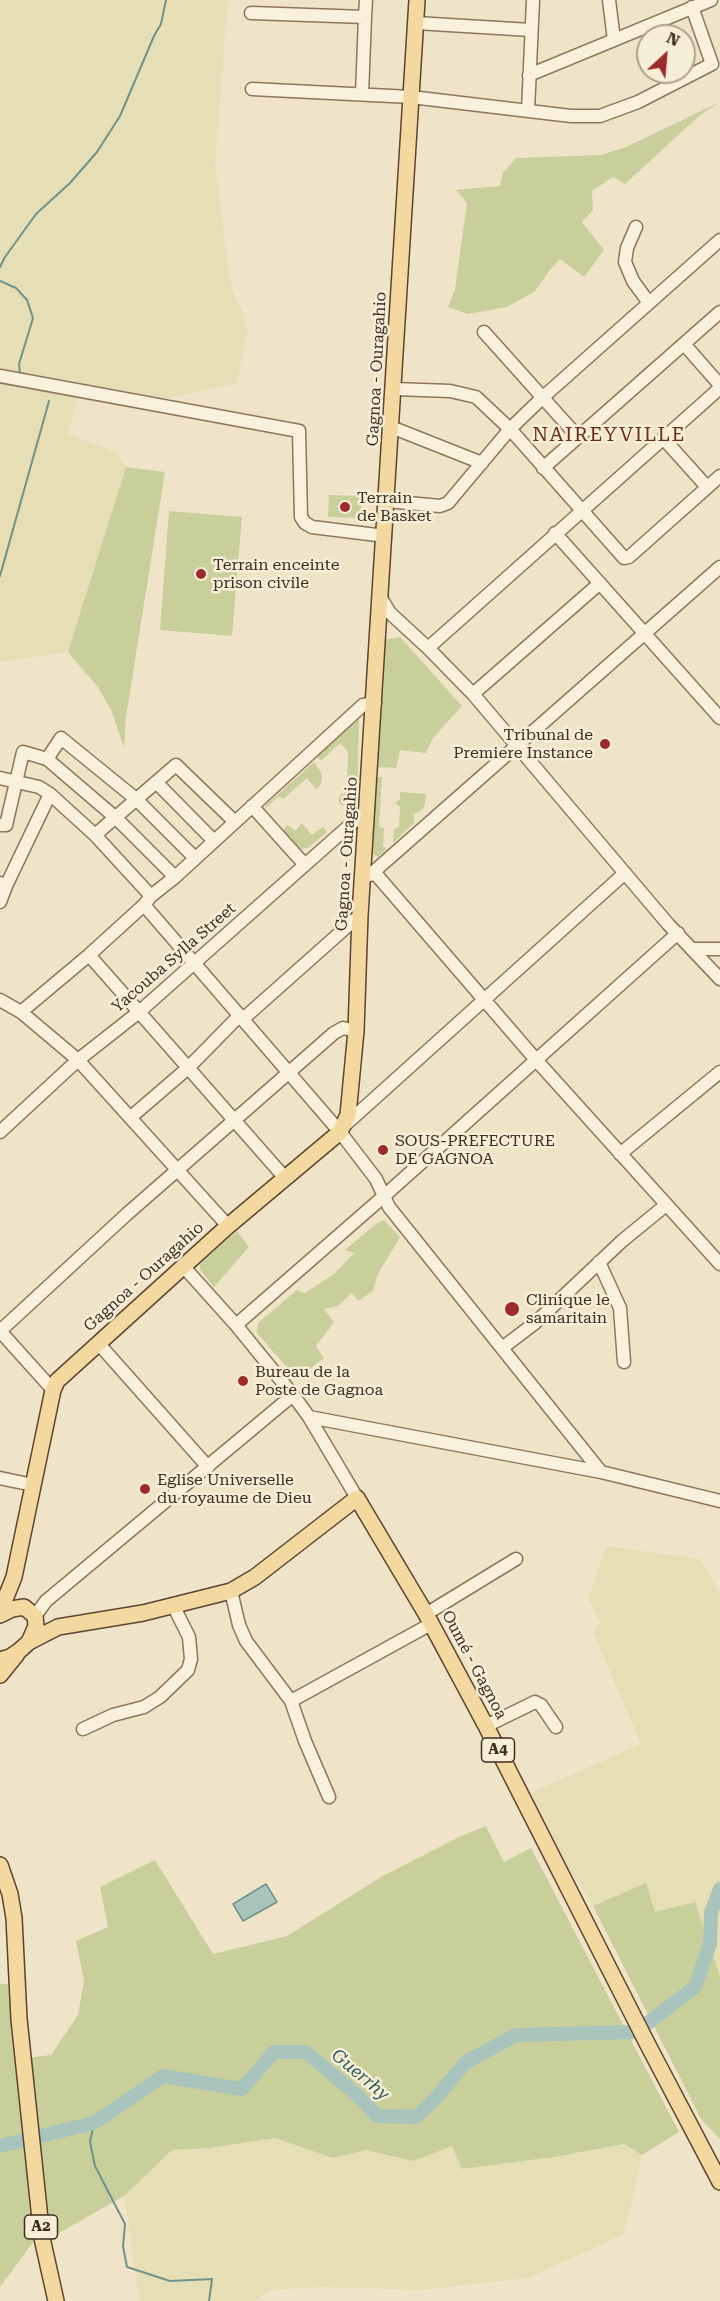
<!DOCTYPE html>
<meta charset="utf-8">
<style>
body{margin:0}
#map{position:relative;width:720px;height:2301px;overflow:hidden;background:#f0e4c8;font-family:"Roboto Serif",serif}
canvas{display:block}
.north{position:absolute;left:636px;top:24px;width:60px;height:60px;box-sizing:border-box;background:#f7eed8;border:2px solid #ada18e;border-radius:50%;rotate:26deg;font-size:16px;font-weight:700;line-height:24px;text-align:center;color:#3d2e20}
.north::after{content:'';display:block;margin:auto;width:21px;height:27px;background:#9e2a2b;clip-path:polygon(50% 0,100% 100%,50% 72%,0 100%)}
</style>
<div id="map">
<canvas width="720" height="2301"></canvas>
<div class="north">N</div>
</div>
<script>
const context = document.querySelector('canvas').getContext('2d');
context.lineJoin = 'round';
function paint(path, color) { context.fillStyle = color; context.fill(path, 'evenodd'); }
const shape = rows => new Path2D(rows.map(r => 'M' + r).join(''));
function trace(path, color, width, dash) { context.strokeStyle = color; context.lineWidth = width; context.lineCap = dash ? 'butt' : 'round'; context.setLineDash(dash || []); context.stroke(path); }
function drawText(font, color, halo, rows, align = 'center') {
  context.font = font + ' "Roboto Serif",serif'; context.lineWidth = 5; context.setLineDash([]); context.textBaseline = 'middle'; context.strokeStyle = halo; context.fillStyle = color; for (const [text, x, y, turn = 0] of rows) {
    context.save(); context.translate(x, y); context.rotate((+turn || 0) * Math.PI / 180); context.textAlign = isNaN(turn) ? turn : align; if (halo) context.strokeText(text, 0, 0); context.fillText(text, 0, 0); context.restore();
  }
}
const farmland = shape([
 [0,0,228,0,215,162,231,289,243,313,247,330,237,383,156,401,81,385,68,434,116,452,126,467,68,652,0,662],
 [606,1546,700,1559,720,1593,720,1976,695,1902,655,1912,646,1883,593,1906,547,1833,526,1795,641,1744,593,1632,600,1623,588,1599],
 [275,2138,333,2158,366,2150,413,2161,452,2145,462,2169,554,2157,624,2144,642,2155,624,2234,528,2278,422,2290,320,2287,270,2290,256,2301,140,2301,124,2196,172,2150,210,2148]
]);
const green = shape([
 [720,102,699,116,625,184,613,177,592,191,593,210,582,222,604,250,584,277,560,259,553,266,534,292,507,307,468,314,448,307,455,289,467,203,456,190,500,186,503,173,516,158,601,155,626,147],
 [126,467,165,472,126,717,124,748,112,712,98,687,68,652],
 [329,495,362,496,361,518,328,517],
 [169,511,242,517,232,636,160,630],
 [400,637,462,706,433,738,426,753,400,750,396,768,376,767,383,640],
 [359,718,357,803,349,811,349,807,347,808,344,804,342,806,338,801,340,795,347,791,348,752,340,743,321,761,318,758,318,754],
 [314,762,321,772,322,777,321,784,316,789,307,778,283,799,279,796,265,809,266,805],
 [382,777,379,827,384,828,383,846,386,849,378,857,373,854,375,778],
 [400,792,426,794,425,804,422,810,414,814,414,823,393,843,394,829,399,827,400,807,395,803,400,799],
 [302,823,312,835,323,827,327,832,308,848,301,849,283,830,288,825,295,831],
 [384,1220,400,1237,378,1274,373,1291,358,1301,352,1293,338,1306,324,1309,334,1322,316,1346,324,1358,297,1379,257,1333,258,1323,297,1290,305,1293,334,1274,354,1253,345,1250,377,1223],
 [237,1231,249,1247,214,1287,200,1270,200,1264],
 [486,1826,504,1862,531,1848,679,2132,642,2155,624,2144,554,2157,462,2169,452,2146,413,2161,366,2150,333,2158,275,2138,210,2148,172,2150,124,2196,52,2237,26,2058,51,2055,78,2015,84,1981,76,1941,108,1927,100,1887,155,1860,213,1954,287,1936,381,1877,459,1837],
 [646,1883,655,1912,695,1902,720,1976,720,2139,701,2119,593,1906],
 [0,1984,8,1984,34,2241,0,2287]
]);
const water = shape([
 [266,1884,277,1902,243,1921,233,1904,266,1884]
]);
const stream = shape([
 [0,267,5,257,36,214,70,183,97,152,120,116,154,36,161,24,166,0],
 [0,281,16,288,27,300,33,318,19,364,20,373,29,375],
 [0,576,49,401],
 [94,2123,90,2142,95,2166,125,2224,123,2246,127,2267,170,2281,212,2279,209,2301]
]);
const river = shape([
 [0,2146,94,2123,163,2076,242,2089,274,2052,306,2052,357,2095,377,2116,416,2117,436,2098,466,2062,516,2035,636,2032,695,1987,710,1944,711,1913,720,1889]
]);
const minor = shape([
 [609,0,614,40],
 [251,13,365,17,362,94],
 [365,17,366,0],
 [416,23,531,30],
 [529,75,711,0],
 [252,89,411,97,571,116,600,116,638,102,712,64,692,7],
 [528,111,533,0],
 [636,227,627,248,625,262,633,281,649,303],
 [484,332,578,437],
 [684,344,720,385],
 [0,376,299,431,301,517,305,523,312,527,385,536],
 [394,389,450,391,476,397,510,429,624,558,629,557,720,476],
 [391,427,482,463],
 [663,438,707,487],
 [543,468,720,312],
 [387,501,440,506,448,503,510,429,542,398,720,240],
 [555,533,720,718],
 [381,598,390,613,428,648,473,694,668,924,720,979],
 [428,648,720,388],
 [473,694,600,583],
 [47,759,61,738,136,799,195,858],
 [0,778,39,787,50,794,95,835,151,896],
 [156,782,214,841],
 [252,806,305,865],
 [0,825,6,825,23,752,47,759,116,818,175,877],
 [95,835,176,765,235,822],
 [374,872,537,1061,720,1264],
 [370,875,720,567],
 [0,883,6,886,0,902],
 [6,886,50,794],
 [144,905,340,1132,376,1179,389,1207,601,1472],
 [692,949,720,949],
 [89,955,285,1178],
 [0,1000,21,1012,78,1060,228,1226],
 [21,1012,89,955,144,905,151,896,175,877,363,705,375,703],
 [243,1019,360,915],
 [131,1117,188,1068,240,1015],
 [345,1125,625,873],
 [0,1132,78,1060,139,1012,368,809],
 [620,1154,720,1072],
 [599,1262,620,1308,624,1362],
 [183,1266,236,1325,293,1395,309,1417,357,1498],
 [236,1325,383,1197,678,933],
 [0,1331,127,1214,334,1033,343,1028,356,1031],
 [0,1331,53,1390],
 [98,1343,208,1467],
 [502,1348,535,1323,622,1241,666,1205],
 [309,1417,601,1472,720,1501],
 [0,1478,33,1485],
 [231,1591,239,1625,246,1641,291,1701,305,1741,329,1797],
 [426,1614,516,1559],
 [35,1616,46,1601,293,1395],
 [291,1701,431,1624],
 [486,1726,535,1702,541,1705,556,1727],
 [83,1729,113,1715,144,1707,160,1697,188,1670,191,1659,189,1637,173,1605]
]);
const major = shape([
 [0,1612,14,1577,53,1390,57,1381,228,1226,340,1132,348,1115,356,1031,360,915,417,0],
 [0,1615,12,1609,24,1607,35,1616,36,1626,29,1642,19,1651,10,1657,0,1660],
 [29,1642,58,1627,143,1613,231,1591,255,1577,357,1498,426,1614,486,1726,648,2045,720,2182],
 [0,1675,17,1654],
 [0,1865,10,1894,14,1918,19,2019,42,2238,56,2301]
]);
const markers = [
 [345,507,6,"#9e2a2b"],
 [201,574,6,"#9e2a2b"],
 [605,744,6,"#9e2a2b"],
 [383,1150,6,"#9e2a2b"],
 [512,1309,8,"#9e2a2b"],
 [243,1381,6,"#9e2a2b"],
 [145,1489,6,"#9e2a2b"]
];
const shields = [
 [498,1750,33],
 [41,2227,33]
];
const shieldNames = [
 ["A4",498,1750],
 ["A2",41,2227]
];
const streetNames = [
 ["Gagnoa - Ouragahio",377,369,-87],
 ["Gagnoa - Ouragahio",347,854,-86],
 ["Yacouba Sylla Street",174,958,-41],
 ["Gagnoa - Ouragahio",144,1277,-42],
 ["Oumé - Gagnoa",474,1665,62]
];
const poiNames = [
 ["Terrain",357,498],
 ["de Basket",357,516],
 ["Terrain enceinte",213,565],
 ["prison civile",213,583],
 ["Tribunal de",593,735,"right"],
 ["Premiere Instance",593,753,"right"],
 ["SOUS-PREFECTURE",395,1141],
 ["DE GAGNOA",395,1159],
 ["Clinique le",526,1300],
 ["samaritain",526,1318],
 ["Bureau de la",255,1372],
 ["Poste de Gagnoa",255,1390],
 ["Eglise Universelle",157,1480],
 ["du royaume de Dieu",157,1498]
];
const waterNames = [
 ["Guerrhy",360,2075,40]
];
const quarterNames = [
 ["NAIREYVILLE",609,435]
];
paint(farmland, '#e6deb5');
paint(green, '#c9cf9b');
paint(water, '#a9c4bc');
trace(water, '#6f938a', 1.5);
trace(stream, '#6f938a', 2);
trace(river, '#a9c4bc', 14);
trace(minor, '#8d765c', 15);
trace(major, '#5b4430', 18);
trace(minor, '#faf1dc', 12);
trace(major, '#f3d9a0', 15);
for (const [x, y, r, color] of markers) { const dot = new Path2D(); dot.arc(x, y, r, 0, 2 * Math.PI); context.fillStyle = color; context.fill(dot); trace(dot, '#f7eed8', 2); }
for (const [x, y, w] of shields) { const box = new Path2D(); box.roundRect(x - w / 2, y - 12, w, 24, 4.5); context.fillStyle = '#f7eed8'; context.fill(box); trace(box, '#3d2e20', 1.5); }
drawText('bold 15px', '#3d2e20', null, shieldNames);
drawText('16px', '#3d2e20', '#f7eed8', streetNames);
drawText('16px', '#3d2e20', '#f7eed8', poiNames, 'left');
drawText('italic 18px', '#2f5d5a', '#f7eed8', waterNames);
context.letterSpacing = '1.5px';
drawText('20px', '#6b2e1e', '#f7eed8', quarterNames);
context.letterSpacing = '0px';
</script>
